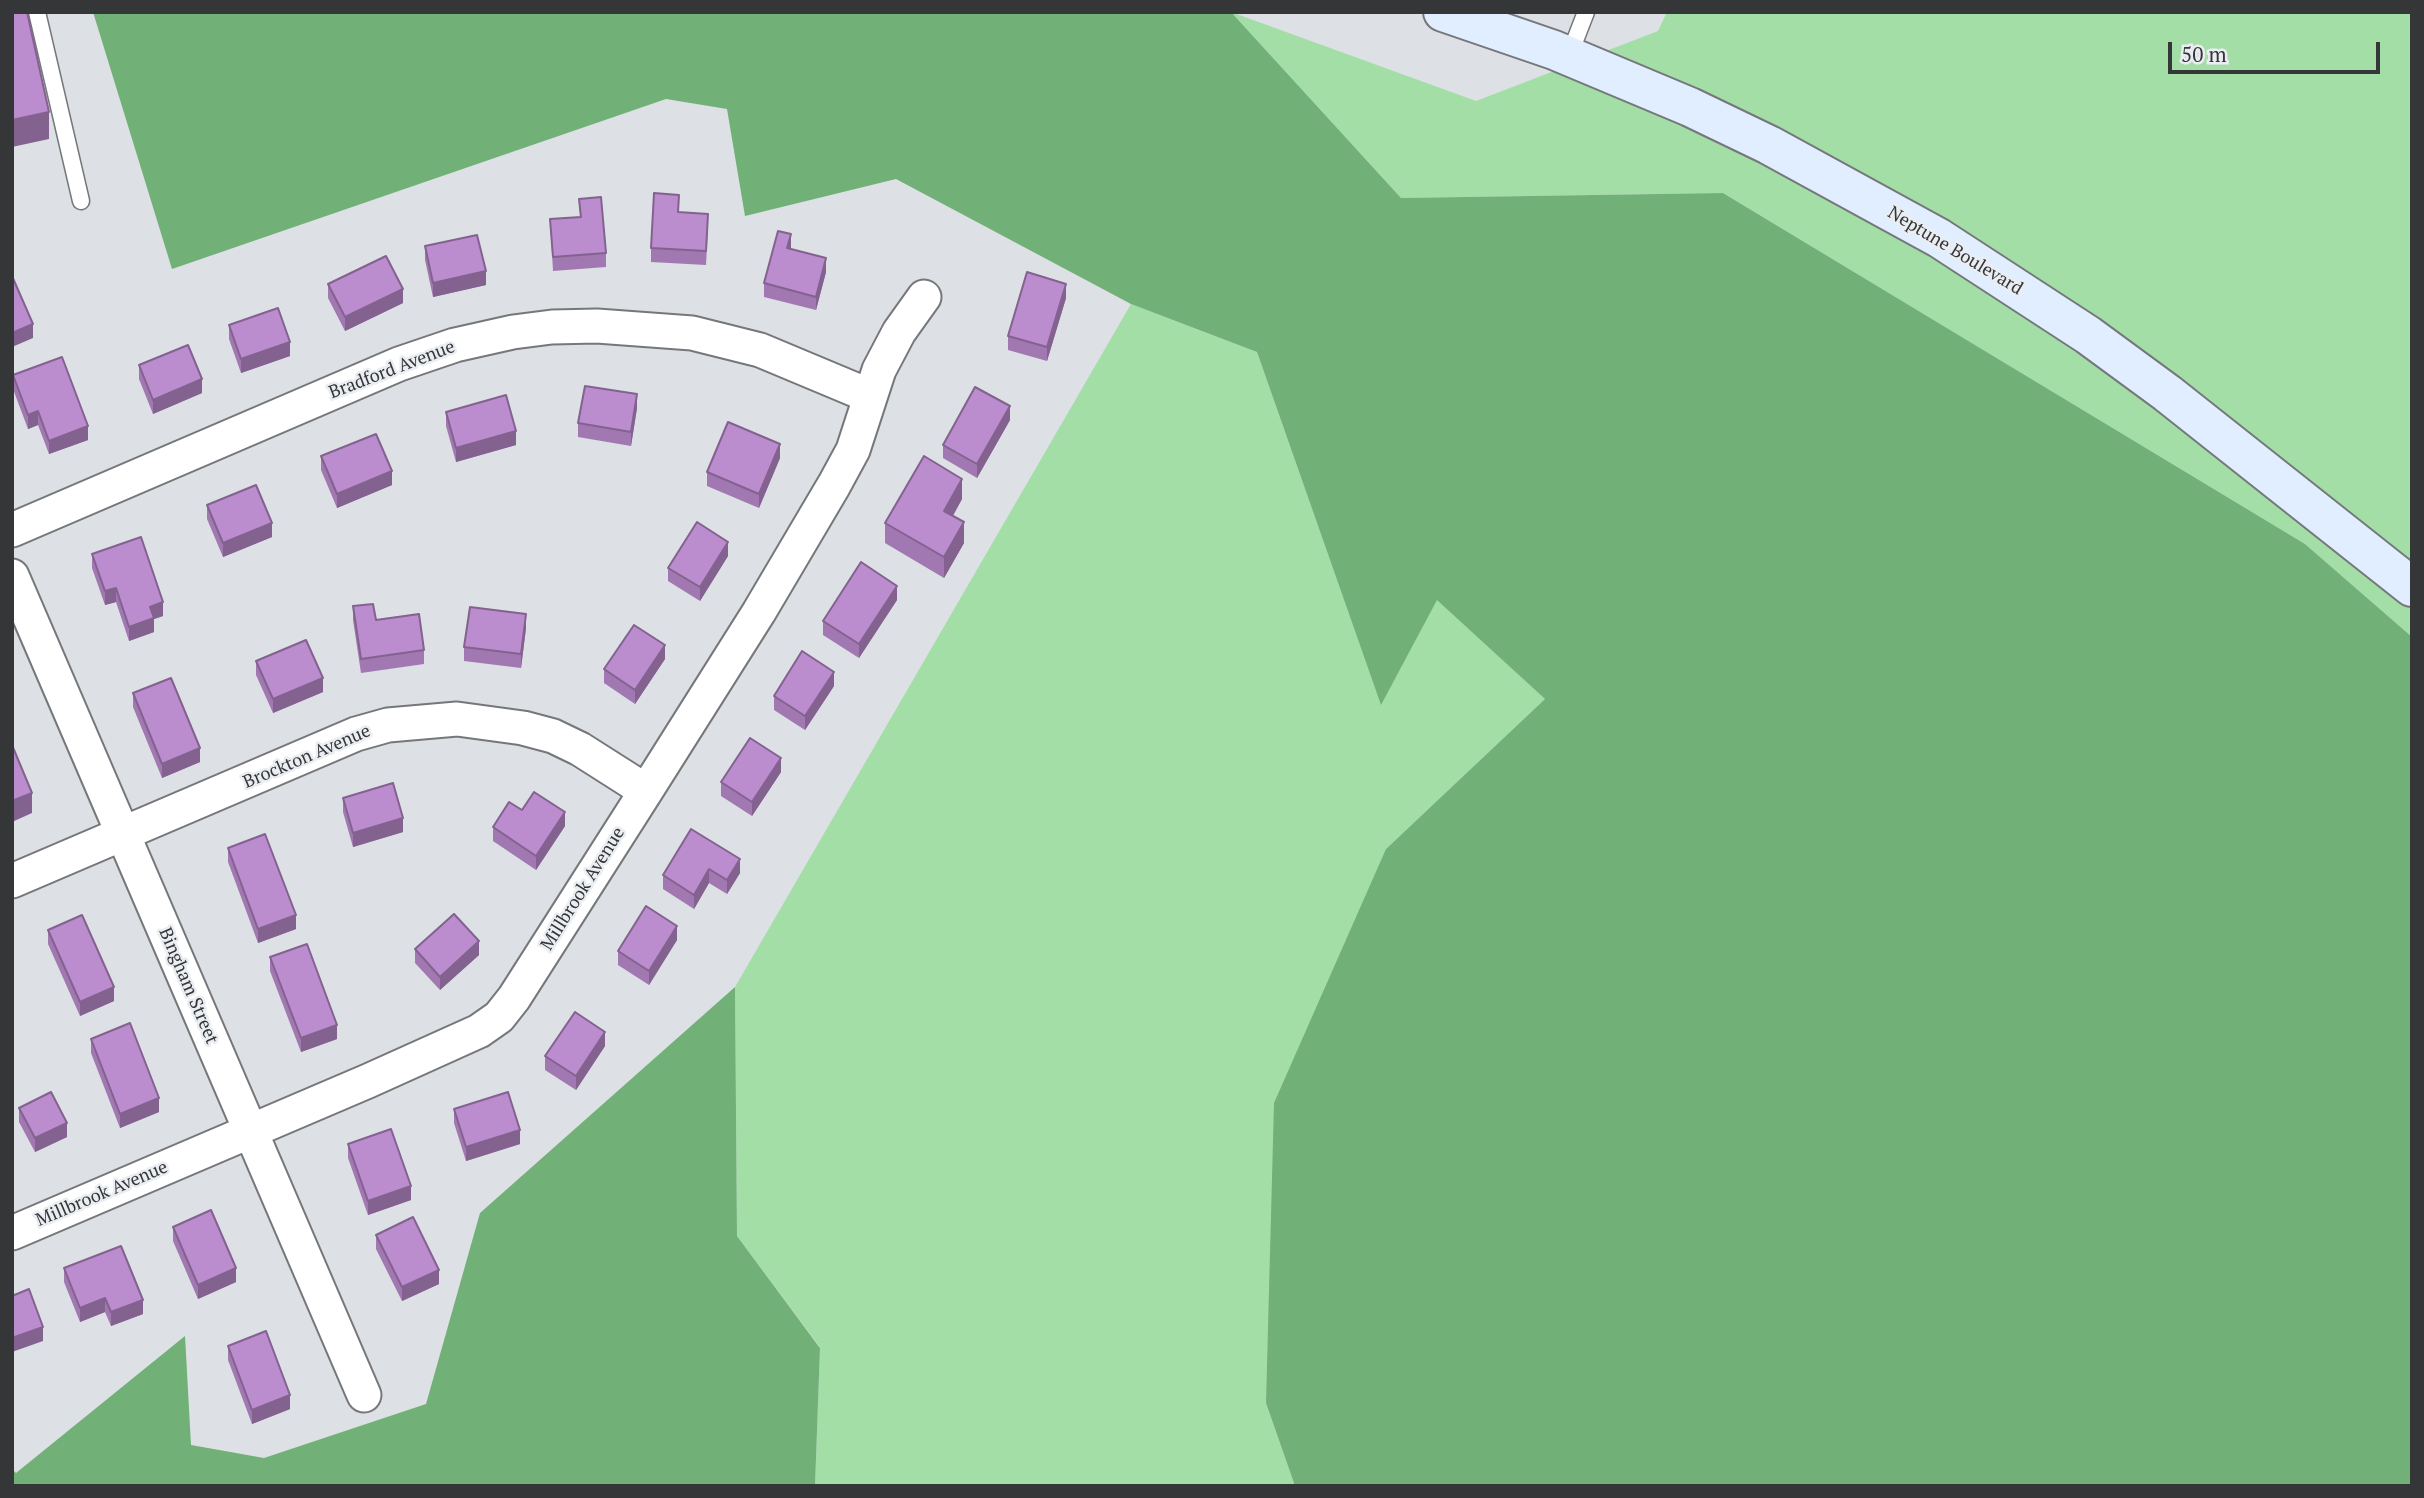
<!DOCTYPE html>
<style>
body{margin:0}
#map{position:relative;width:2424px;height:1498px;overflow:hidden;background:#dde0e4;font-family:"PT Serif",serif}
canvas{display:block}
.frame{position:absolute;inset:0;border:14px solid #353638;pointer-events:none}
.scale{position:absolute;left:2168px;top:42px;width:212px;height:32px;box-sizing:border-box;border:4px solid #353638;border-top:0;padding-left:9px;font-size:21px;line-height:24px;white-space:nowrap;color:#353638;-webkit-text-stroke:5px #eaedf1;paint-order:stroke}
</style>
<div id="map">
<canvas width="2424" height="1498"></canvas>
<div class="frame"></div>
<div class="scale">50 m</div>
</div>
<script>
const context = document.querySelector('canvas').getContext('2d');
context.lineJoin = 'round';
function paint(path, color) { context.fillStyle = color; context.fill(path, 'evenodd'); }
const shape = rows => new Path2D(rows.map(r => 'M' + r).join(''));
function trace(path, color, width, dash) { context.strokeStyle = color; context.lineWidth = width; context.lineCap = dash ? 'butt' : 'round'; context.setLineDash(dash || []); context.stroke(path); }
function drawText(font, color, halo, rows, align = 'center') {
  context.font = font + ' "PT Serif",serif'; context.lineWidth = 5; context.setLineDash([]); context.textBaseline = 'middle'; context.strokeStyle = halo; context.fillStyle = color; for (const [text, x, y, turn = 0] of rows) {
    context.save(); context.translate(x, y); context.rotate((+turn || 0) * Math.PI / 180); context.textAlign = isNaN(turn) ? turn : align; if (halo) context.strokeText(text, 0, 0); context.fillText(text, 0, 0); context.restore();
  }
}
const green = shape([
 [1231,12,1476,101,1658,31,1667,12,2412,12,2412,637,2305,544,1723,193,1401,198],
 [1131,304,1257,352,1381,704,1437,599,1545,699,1386,849,1266,1403,1295,1486,815,1486,820,1347,737,1236,735,987]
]);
const forest = shape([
 [93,12,1231,12,1401,198,1723,193,2305,544,2412,637,2412,1486,1295,1486,1266,1403,1274,1103,1386,849,1545,699,1437,600,1381,705,1257,352,1131,304,896,179,745,216,727,109,666,99,172,269],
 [735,987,737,1236,820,1348,815,1486,12,1486,12,1469,16,1473,185,1336,191,1445,264,1458,426,1404,480,1213]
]);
const lane = shape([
 [37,12,81,201],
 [1569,56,1586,12]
]);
const street = shape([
 [12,530,399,364,455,345,513,332,552,327,597,326,692,333,760,350,870,396],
 [12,576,364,1395],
 [12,881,356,734,388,725,457,719,523,728,553,736,580,749,646,791],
 [12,1233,368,1081,479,1031,499,1017,514,998,646,791,759,612,834,485,853,450,879,370,899,332,924,297]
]);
const secondary = shape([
 [1443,12,1554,50,1690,107,1769,145,1939,238,2088,335,2167,393,2412,587]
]);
const wall = shape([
 [579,199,606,253,606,267,553,271,550,219,580,217],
 [679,212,708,228,706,265,651,262,651,248],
 [425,246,486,285,433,297,425,260],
 [790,249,826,272,816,310,764,297,764,283],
 [328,284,403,303,345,331,328,298],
 [1066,298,1047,361,1008,350,1008,336],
 [229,325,290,356,241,373,229,339],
 [139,365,202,393,153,414,139,379],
 [13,375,88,440,49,454,38,425,28,429,13,389],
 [637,408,631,446,578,437,578,423],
 [446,412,516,445,456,462,446,426],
 [1010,420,977,478,943,458,943,445],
 [321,456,392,485,337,508,321,470],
 [780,458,759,508,707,486,707,472],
 [962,499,953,516,964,543,944,578,885,543,885,523],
 [207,505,272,537,223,557,207,519],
 [92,554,163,616,154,619,154,632,129,641,116,602,105,605,92,568],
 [728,556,700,601,668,581,668,568],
 [897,600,859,658,823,635,823,621],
 [353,606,424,650,424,664,361,673,353,620],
 [526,628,521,668,464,661,464,647],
 [665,659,635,704,604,683,604,669],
 [256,661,323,692,273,713,256,675],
 [834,686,805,730,774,710,774,696],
 [133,693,200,762,162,778,133,707],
 [781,772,752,816,721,796,721,782],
 [343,798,403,832,353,847,343,812],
 [522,810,565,826,536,870,493,841,493,827],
 [691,829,740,873,727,894,709,883,694,909,663,889,663,875],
 [228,848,296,929,258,943,228,862],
 [48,930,114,1001,80,1016,48,944],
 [677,940,649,985,618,965,618,951],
 [415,949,479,955,440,990,415,963],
 [270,957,337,1039,301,1052,270,971],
 [91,1039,159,1112,120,1128,91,1053],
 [605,1046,576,1090,545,1070,545,1056],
 [19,1108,67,1137,35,1152,19,1122],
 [454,1109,520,1144,466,1161,454,1123],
 [348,1144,411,1200,368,1215,348,1158],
 [173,1227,236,1282,198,1299,173,1241],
 [376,1235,439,1284,402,1301,376,1249],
 [64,1268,143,1314,111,1326,105,1312,80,1322,64,1282],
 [228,1346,290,1409,252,1424,228,1360]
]);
const shadedWall = shape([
 [49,112,49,139,12,147,12,120],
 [791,234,791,248,787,262,787,248],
 [826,258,826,272,816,310,816,297],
 [486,271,486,285,433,297,433,283],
 [1066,284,1066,298,1047,361,1047,347],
 [403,289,403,303,345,331,345,317],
 [33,324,33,338,12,347,12,333],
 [290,342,290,356,241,373,241,359],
 [202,379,202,393,153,414,153,400],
 [637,394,637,408,631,446,631,432],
 [1010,406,1010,420,977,478,977,464],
 [38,411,38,425,28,429,28,415],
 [88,426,88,440,49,454,49,441],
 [516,431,516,445,456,462,456,448],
 [780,444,780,458,759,508,759,494],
 [392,471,392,485,337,508,337,494],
 [962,479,962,499,944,531,944,511],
 [964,522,964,543,944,578,944,557],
 [272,523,272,537,223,557,223,543],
 [728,542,728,556,700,601,700,587],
 [897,586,897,600,859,658,859,644],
 [116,588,116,602,105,605,105,591],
 [163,602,163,616,154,619,154,632,129,641,129,627,150,607],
 [526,614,526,628,521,668,521,654],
 [665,645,665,659,635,704,635,690],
 [834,672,834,686,805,730,805,716],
 [323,678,323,692,273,713,273,699],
 [200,748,200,762,162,778,162,764],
 [781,758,781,772,752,816,752,802],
 [32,793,32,813,12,822,12,801],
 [565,812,565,826,536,870,536,856],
 [403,818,403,832,353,847,353,833],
 [740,859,740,873,727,894,727,880],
 [709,869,709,883,694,909,694,895],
 [296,915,296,929,258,943,258,929],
 [677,926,677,940,649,985,649,971],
 [479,941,479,955,440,990,440,977],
 [114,987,114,1001,80,1016,80,1002],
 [337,1025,337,1039,301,1052,301,1038],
 [605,1032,605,1046,576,1090,576,1076],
 [159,1098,159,1112,120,1128,120,1114],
 [67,1123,67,1137,35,1152,35,1138],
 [520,1130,520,1144,466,1161,466,1147],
 [411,1186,411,1200,368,1215,368,1201],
 [236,1268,236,1282,198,1299,198,1285],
 [439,1270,439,1284,402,1301,402,1287],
 [105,1298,105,1312,80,1322,80,1308],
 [143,1300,143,1314,111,1326,111,1312],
 [43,1327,43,1341,12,1352,12,1338],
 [290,1395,290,1409,252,1424,252,1410]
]);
const building = shape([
 [12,12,27,12,49,112,12,120,12,12],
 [654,193,679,195,678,212,708,214,706,251,651,248,654,193],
 [601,197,606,253,553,257,550,219,581,217,579,199,601,197],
 [778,231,791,234,787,248,826,258,816,297,764,283,778,231],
 [477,235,486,271,433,283,425,246,477,235],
 [386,256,403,289,345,317,328,284,386,256],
 [1027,272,1066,284,1047,347,1008,336,1027,272],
 [12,276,33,324,12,333,12,276],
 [278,308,290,342,241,359,229,325,278,308],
 [188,345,202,379,153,400,139,365,188,345],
 [62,357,88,426,49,441,38,411,28,415,13,375,62,357],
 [585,386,637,394,631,432,578,423,585,386],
 [975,387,1010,406,977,464,943,445,975,387],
 [506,395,516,431,456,448,446,412,506,395],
 [728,422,780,444,759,494,707,472,728,422],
 [376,434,392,471,337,494,321,456,376,434],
 [924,456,962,479,944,511,964,522,944,557,885,523,924,456],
 [256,485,272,523,223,543,207,505,256,485],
 [697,522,728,542,700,587,668,568,697,522],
 [141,537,163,602,150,607,154,618,129,627,116,588,105,591,92,554,141,537],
 [861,562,897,586,859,644,823,621,861,562],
 [373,604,376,620,419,614,424,650,361,659,353,606,373,604],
 [470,607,526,614,521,654,464,647,470,607],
 [634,625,665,645,635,690,604,669,634,625],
 [306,640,323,678,273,699,256,661,306,640],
 [802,651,834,672,805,716,774,696,802,651],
 [171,678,200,748,162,764,133,693,171,678],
 [750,738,781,758,752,802,721,782,750,738],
 [12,745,32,793,12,801,12,745],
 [393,783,403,818,353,833,343,798,393,783],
 [534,792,565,812,536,856,493,827,509,802,522,810,534,792],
 [691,829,740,859,727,880,709,869,694,895,663,875,691,829],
 [265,834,296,915,258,929,228,848,265,834],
 [646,906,677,926,649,971,618,951,646,906],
 [454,914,479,941,440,977,415,949,454,914],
 [82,915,114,987,80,1002,48,930,82,915],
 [307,944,337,1025,301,1038,270,957,307,944],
 [575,1012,605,1032,576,1076,545,1056,575,1012],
 [130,1023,159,1098,120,1114,91,1039,130,1023],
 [51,1092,67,1123,35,1138,19,1108,51,1092],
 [508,1092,520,1130,466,1147,454,1109,508,1092],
 [391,1129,411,1186,368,1201,348,1144,391,1129],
 [211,1210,236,1268,198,1285,173,1227,211,1210],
 [413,1217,439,1270,402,1287,376,1235,413,1217],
 [121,1246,143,1300,111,1312,105,1298,80,1308,64,1268,121,1246],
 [29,1289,43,1327,12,1338,12,1296,29,1289],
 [266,1331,290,1395,252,1410,228,1346,266,1331]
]);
const streetNames = [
 ["Neptune Boulevard",1955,251,31],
 ["Bradford Avenue",392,370,-21],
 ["Brockton Avenue",307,757,-23],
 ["Millbrook Avenue",583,889,-58],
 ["Bingham Street",188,986,67],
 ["Millbrook Avenue",102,1194,-23]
];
paint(green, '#a3dea7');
paint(forest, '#71b077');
trace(lane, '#75777b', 19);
trace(street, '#75777b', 37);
trace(secondary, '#75777b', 42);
trace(lane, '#fff', 16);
trace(street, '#fff', 33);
trace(secondary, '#e1eeff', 38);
paint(wall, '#a178b1');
paint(shadedWall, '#836290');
paint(building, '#bb8cce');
trace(building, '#836290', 2);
drawText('18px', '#353638', '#eaedf1', streetNames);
</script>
